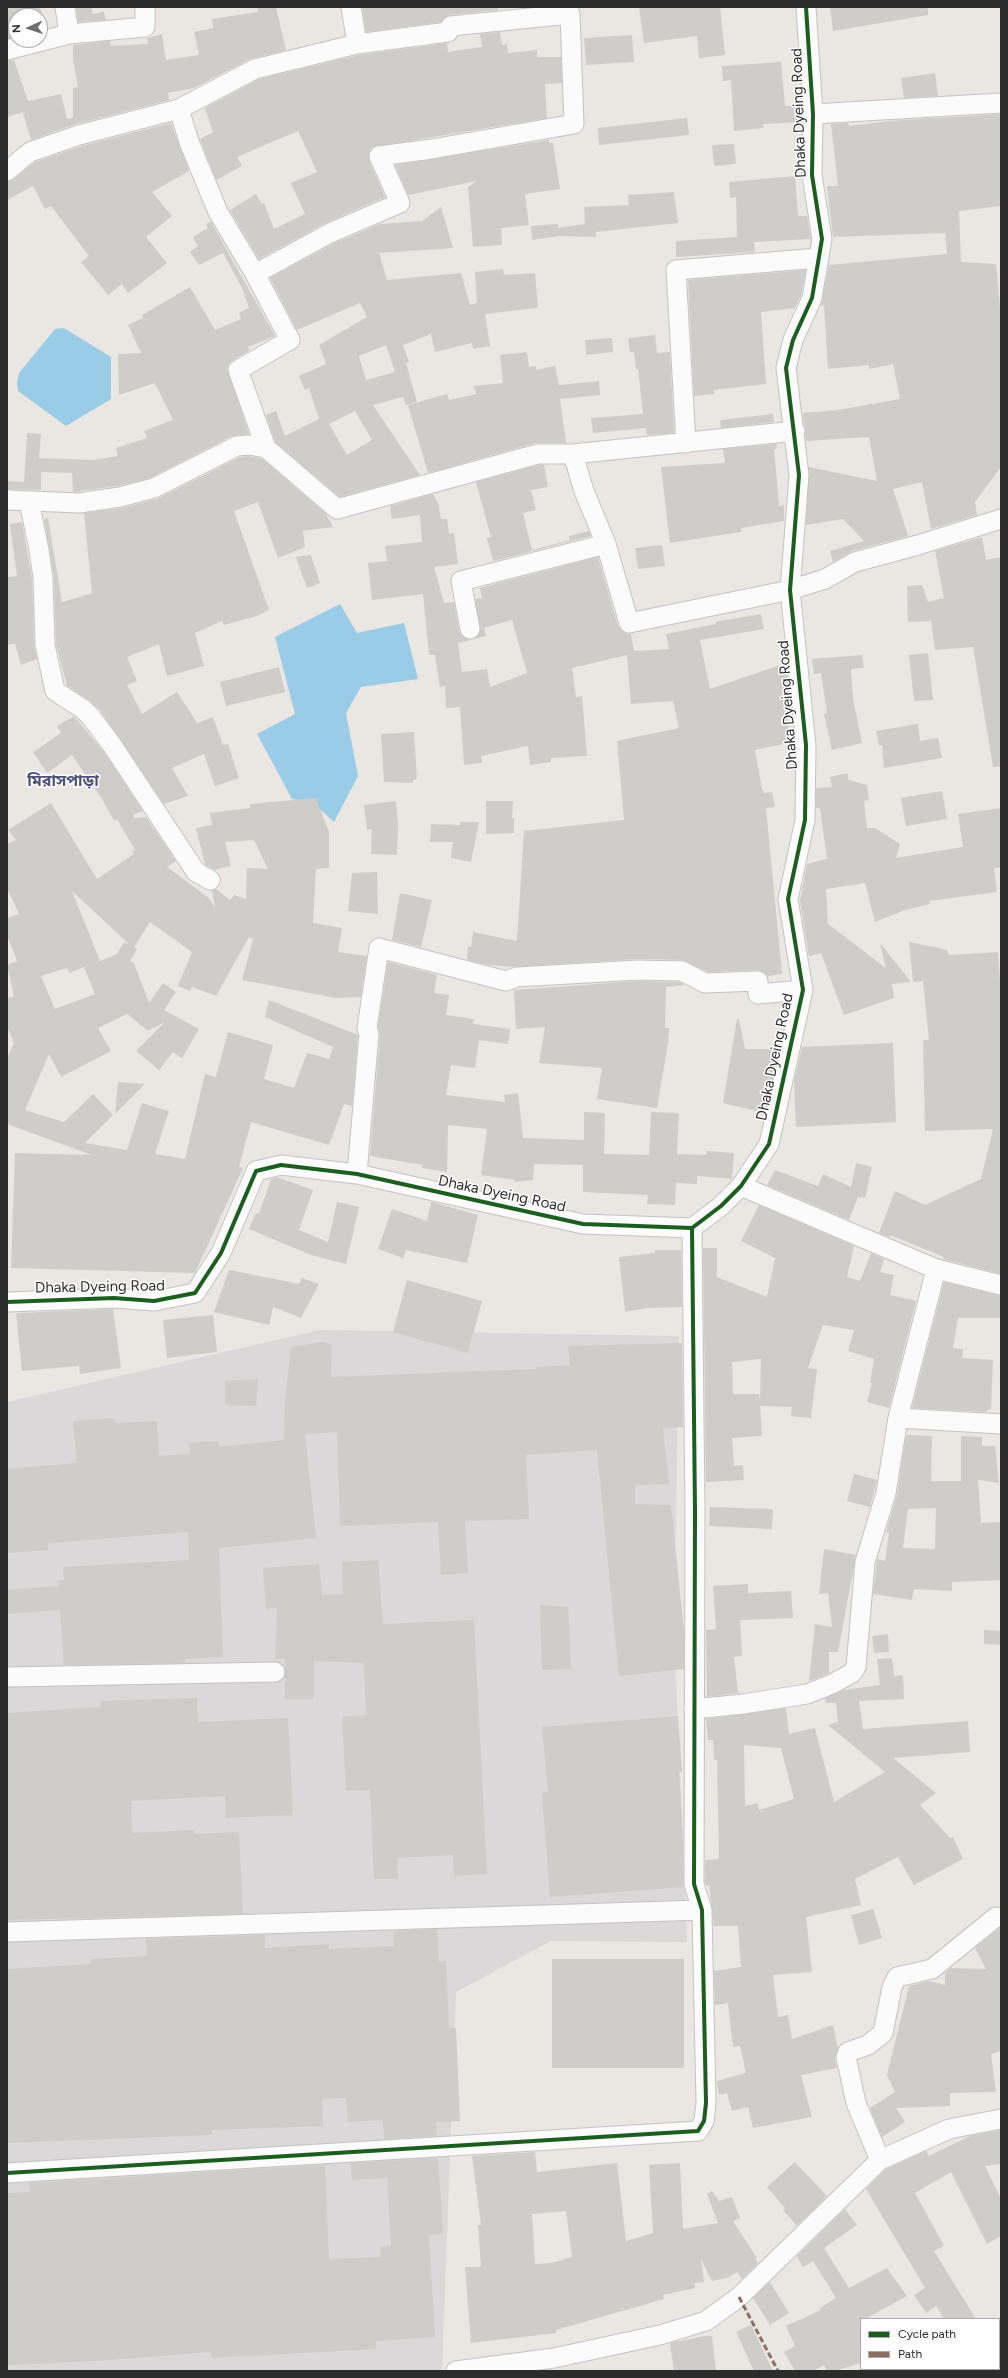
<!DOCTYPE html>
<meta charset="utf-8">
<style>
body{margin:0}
#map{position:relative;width:1008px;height:2378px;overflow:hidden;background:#eae7e2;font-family:Figtree,sans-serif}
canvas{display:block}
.frame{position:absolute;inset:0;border:8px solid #2c2c2c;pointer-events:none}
.legend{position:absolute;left:860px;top:2318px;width:140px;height:52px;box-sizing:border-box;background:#fff;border:1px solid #ababab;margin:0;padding:5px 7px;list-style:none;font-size:12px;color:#2c2c2c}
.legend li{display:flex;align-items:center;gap:8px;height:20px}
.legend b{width:20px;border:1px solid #ababab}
.north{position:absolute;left:8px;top:8px;width:40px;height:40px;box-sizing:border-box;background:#fff;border:1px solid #ababab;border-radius:50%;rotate:267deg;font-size:11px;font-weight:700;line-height:16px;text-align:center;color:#2c2c2c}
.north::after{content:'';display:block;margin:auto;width:14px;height:18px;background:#6e6d6c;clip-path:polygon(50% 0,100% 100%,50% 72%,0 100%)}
</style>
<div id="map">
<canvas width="1008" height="2378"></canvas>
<div class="frame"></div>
<ul class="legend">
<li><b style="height:5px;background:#1b5e20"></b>Cycle path</li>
<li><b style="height:5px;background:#8d6e63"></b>Path</li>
</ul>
<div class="north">N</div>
</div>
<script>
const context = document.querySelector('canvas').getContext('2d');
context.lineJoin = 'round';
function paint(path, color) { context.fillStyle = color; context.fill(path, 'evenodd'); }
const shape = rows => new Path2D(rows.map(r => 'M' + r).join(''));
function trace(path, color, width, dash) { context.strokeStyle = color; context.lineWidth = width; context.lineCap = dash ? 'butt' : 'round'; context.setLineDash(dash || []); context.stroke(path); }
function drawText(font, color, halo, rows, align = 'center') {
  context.font = font + ' Figtree,"Noto Sans Bengali",sans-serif'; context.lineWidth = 3; context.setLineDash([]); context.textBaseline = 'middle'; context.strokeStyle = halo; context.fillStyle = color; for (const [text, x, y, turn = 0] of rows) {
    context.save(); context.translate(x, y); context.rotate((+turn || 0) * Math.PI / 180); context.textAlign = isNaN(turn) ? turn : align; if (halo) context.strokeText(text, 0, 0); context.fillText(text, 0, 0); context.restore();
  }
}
const industrial = shape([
 [320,1330,679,1336,674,1633,687,1942,551,1941,456,1992,442,2371,7,2371,7,1402]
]);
const water = shape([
 [64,328,111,357,111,399,66,426,18,391,17,384,19,373,55,329],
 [340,604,357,633,404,623,418,679,361,687,346,713,358,776,334,822,312,802,292,799,257,734,295,714,275,637]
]);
const building = shape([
 [7,7,40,7,46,29,40,30,40,16,16,16,16,36,7,39],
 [76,7,92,7,92,14,104,12,106,20,78,22],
 [257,7,276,7,286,50,250,59,194,88,168,93,169,100,76,124,31,140,23,112,7,117,7,61,14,60,28,101,61,94,67,119,73,118,73,88,78,87,73,60,73,45,110,41,111,46,148,44,147,38,162,34,166,60,199,55,194,32,213,28,212,19,258,12],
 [362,7,498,7,498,10,450,15,441,22,366,32],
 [639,7,720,7,725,55,699,58,697,36,644,43],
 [830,7,928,7,928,15,833,31],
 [500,32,502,45,507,44,508,53,537,50,537,57,561,57,562,83,545,84,547,118,373,147,369,151,369,160,385,197,325,223,259,259,230,210,256,194,262,204,264,203,274,229,305,214,291,183,317,172,298,131,237,157,242,166,216,180,200,139,213,132,205,108,259,79,359,55,447,43,448,52,482,47,480,34],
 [632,35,634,62,586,65,584,38],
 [781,62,785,106,800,105,801,122,763,124,763,128,734,131,731,80,723,81,722,66],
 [935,73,938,96,904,98,901,78],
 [1001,114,1001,206,959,211,961,262,996,264,1001,319,1001,467,975,502,977,515,931,529,922,482,893,489,908,536,852,551,833,562,830,551,864,541,843,519,806,525,809,467,877,481,869,437,806,441,803,413,838,410,900,399,893,364,869,369,869,365,828,369,824,305,821,306,829,265,947,254,945,233,833,237,827,186,838,186,831,124,848,123,849,126,889,121],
 [687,118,689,135,599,145,598,128],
 [171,123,189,171,152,192,172,216,146,237,167,263,128,293,122,284,108,295,81,262,89,256,51,206,45,209,33,186,7,200,7,182,14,179,35,162,82,146],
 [549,140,549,143,553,143,560,189,525,194,529,225,501,228,502,245,473,247,468,187,476,181,408,195,395,165],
 [734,144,736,164,714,166,712,145],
 [795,176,798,216,807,216,811,239,754,242,755,252,676,257,676,241,737,237,736,197,730,198,729,182],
 [674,192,678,223,596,232,596,237,559,236,532,240,531,226,558,224,558,228,585,224,584,207,629,205,628,195],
 [441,207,453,248,379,253,387,280,461,273,470,305,477,303,475,272,503,269,504,275,535,273,538,308,485,314,490,346,473,349,472,343,435,352,431,334,403,345,409,362,406,363,417,402,406,405,403,397,373,405,420,475,340,497,275,442,266,415,276,411,285,436,319,419,309,388,305,390,299,376,326,364,319,345,367,317,360,303,297,330,270,278,335,243,380,224,422,221],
 [386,345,395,372,366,380,359,356],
 [355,411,372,440,347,455,329,424],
 [211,222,275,336,248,347,250,350,232,361,227,368,249,434,232,436,150,478,118,486,73,492,72,473,41,472,41,490,7,489,7,481,24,482,27,433,41,434,39,458,94,460,118,456,116,448,147,438,144,431,173,420,155,383,119,395,118,354,141,353,128,325,143,318,142,315,190,287,215,330,241,319,239,313,249,308,242,288,223,253,199,265,190,252,198,246,193,237,208,228,206,224],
 [806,270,801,295,795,308,761,312,766,384,714,390,714,394,694,396,688,280],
 [655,335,657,353,670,352,674,433,647,435,646,428,593,433,591,418,643,414,638,369,636,369,634,352,630,352,628,338],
 [612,338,613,352,586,355,585,340],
 [527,352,529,367,536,366,536,370,555,366,559,385,599,381,600,395,560,399,566,443,535,443,428,473,408,405,447,394,449,400,476,394,474,386,503,383,500,355],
 [773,414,774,422,721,428,720,420],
 [777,444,776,449,774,449,779,506,784,505,784,521,741,528,741,532,670,543,661,467,725,463,723,449],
 [248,456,261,458,326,514,333,527,303,531,305,547,278,558,258,502,234,511,269,610,257,616,224,625,222,621,195,633,204,666,167,676,159,644,127,657,137,681,127,685,142,714,177,692,197,723,213,717,223,745,228,744,239,778,215,786,204,754,172,768,188,796,164,804,100,710,89,700,67,686,56,644,54,577,44,519,48,518,62,602,92,593,84,513,122,508,157,499,240,457],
 [539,465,544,465,548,487,531,490,536,510,523,513,532,550,570,540,569,536,589,531,591,536,493,561,487,538,491,537,476,482],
 [433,494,438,503,441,519,447,519,449,534,454,533,458,564,434,567,444,603,454,602,459,631,462,636,471,640,458,643,462,672,487,669,490,687,527,673,512,620,484,628,486,636,474,639,480,632,475,599,482,598,480,588,598,557,618,626,625,633,631,634,634,651,669,649,666,634,716,624,715,622,761,614,764,629,700,640,710,689,786,663,790,698,783,701,792,742,755,750,762,789,764,793,772,792,775,807,766,808,782,974,768,976,758,970,708,972,682,960,637,959,513,967,489,965,467,960,468,947,471,947,473,932,517,941,524,831,624,820,617,741,679,728,673,701,631,704,627,655,572,668,576,697,582,696,587,756,551,758,551,762,530,765,528,746,481,756,482,763,464,765,460,707,446,708,445,686,440,687,435,655,429,655,423,594,372,600,368,563,387,561,385,546,422,542,420,515,392,519,390,506],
 [22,522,32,579,34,645,37,659,21,665,15,644,7,645,7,577,17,576,10,524],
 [982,537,986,560,1001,557,1001,767,993,767,973,647,935,650,931,621,908,622,907,586,922,585,928,602,944,598,935,551],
 [662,545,665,566,638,569,635,548],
 [311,555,320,583,307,588,296,557],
 [928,653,933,700,914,701,909,655],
 [862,655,864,668,851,669,853,699,862,743,832,750,824,714,827,713,821,673,814,674,812,659],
 [279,667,285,692,226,706,220,682],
 [74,716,103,751,143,811,133,815,134,818,146,817,176,861,167,867,209,898,215,908,212,891,216,889,230,900,234,895,246,899,247,868,268,869,254,840,225,842,231,866,215,870,205,865,196,828,212,825,210,813,250,808,250,804,316,798,329,832,329,868,316,869,313,923,342,928,338,952,367,956,361,997,336,998,242,980,253,939,249,937,216,996,192,987,190,991,178,986,192,952,150,922,134,947,137,949,130,961,134,963,149,1003,163,983,176,992,164,1010,199,1029,182,1058,173,1052,159,1070,136,1051,165,1022,148,1031,127,1014,98,1028,111,1051,61,1077,49,1054,25,1110,64,1122,93,1094,113,1115,85,1143,127,1150,142,1103,169,1111,155,1154,185,1159,205,1074,216,1077,228,1032,273,1045,264,1079,294,1088,307,1053,329,1059,333,1047,265,1017,269,1000,358,1035,352,1106,344,1104,329,1145,251,1122,239,1167,243,1168,195,1273,11,1268,15,1153,92,1155,7,1124,7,1059,14,1043,7,1027,7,999,14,996,7,965,17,961,7,935,7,918,19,914,7,888,7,844,16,840,8,830,51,803,97,879,134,854,132,852,135,850,117,819,114,821,102,799,72,755,47,773,33,752,61,733,57,726],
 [72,891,130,945,124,942,117,954,100,961],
 [84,967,95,994,55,1009,41,976,67,968,70,973],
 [918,724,920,741,938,738,942,758,884,768,882,745,879,746,876,731],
 [414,732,417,779,413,780,413,783,384,782,381,734],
 [848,773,848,780,867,785,869,800,864,801,867,828,875,828,900,844,896,858,963,847,958,814,1001,808,1001,867,994,868,997,892,929,901,930,904,905,910,875,922,865,883,826,889,828,924,886,968,880,943,911,982,892,984,894,998,844,1015,821,953,809,956,800,901,807,864,827,859,820,808,816,808,816,788,832,787,830,777],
 [942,791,947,819,906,826,901,798],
 [396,801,398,825,397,855,371,854,372,829,367,830,364,805],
 [486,801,513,801,512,818,514,818,514,833,486,834],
 [460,822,479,822,471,862,451,858,453,842,430,842,431,824,460,825],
 [377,872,378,914,348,911,352,873],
 [400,893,432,900,421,947,392,940],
 [909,942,947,950,949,955,998,952,1001,996,1001,1274,943,1259,944,1257,890,1235,890,1237,879,1233,895,1191,925,1205,981,1179,993,1129,925,1131,923,1040,929,1040,923,981,913,982],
 [388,962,437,975,434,993,449,995,446,1015,474,1019,473,1024,510,1029,508,1044,479,1040,475,1068,451,1065,446,1095,505,1102,504,1095,518,1093,523,1138,584,1140,584,1112,605,1113,604,1154,649,1155,651,1112,679,1113,677,1154,706,1155,707,1151,734,1153,732,1179,697,1176,697,1184,676,1183,675,1205,647,1204,648,1195,583,1192,583,1165,534,1164,533,1180,515,1182,515,1180,481,1175,487,1129,448,1125,447,1172,422,1168,423,1165,370,1156,380,1035,378,1027],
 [638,981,679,982,685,985,666,987,665,1028,669,1028,668,1043,657,1108,597,1099,602,1068,539,1063,545,1027,516,1029,514,990],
 [737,1019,739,1019,745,1049,779,1049,765,1113,723,1103],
 [893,1043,896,1122,796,1127,794,1082,802,1047],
 [118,1082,145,1084,115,1114],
 [856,1163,872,1167,865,1198,858,1197,849,1220,767,1185,775,1170,818,1186,823,1174,851,1187],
 [277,1177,313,1190,299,1230,328,1242,337,1202,359,1207,346,1264,311,1255,249,1229,256,1213,259,1214,271,1179],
 [431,1202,478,1215,467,1263,406,1250,403,1258,378,1249,392,1209,427,1221],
 [759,1205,854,1246,847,1277,860,1281,871,1253,884,1259,880,1272,894,1275,890,1295,916,1301,889,1408,867,1402,872,1383,870,1383,874,1359,848,1351,854,1330,823,1325,808,1368,817,1369,811,1418,791,1416,792,1407,760,1406,762,1436,732,1438,734,1466,743,1465,744,1480,706,1482,703,1248,717,1248,717,1277,767,1297,775,1258,741,1241],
 [761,1359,760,1399,759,1394,733,1394,732,1362],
 [655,1250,681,1250,682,1307,647,1308,625,1312,619,1257,655,1253],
 [229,1270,299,1284,302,1278,319,1284,301,1318,273,1307,269,1325,214,1312],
 [407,1280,482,1301,468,1353,393,1332],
 [944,1282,1001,1296,1001,1318,958,1318,953,1348,963,1349,962,1358,993,1360,991,1409,987,1410,987,1412,912,1408],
 [113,1309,121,1368,80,1374,79,1366,22,1371,16,1313],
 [213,1315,217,1352,167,1358,163,1320],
 [323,1342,332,1345,331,1377,535,1369,536,1367,570,1365,568,1346,682,1343,683,1427,663,1428,669,1484,635,1485,635,1504,671,1505,684,1631,684,1669,619,1676,597,1450,526,1455,529,1519,465,1521,468,1573,441,1575,438,1522,340,1526,337,1432,305,1434,316,1538,219,1548,223,1657,185,1659,185,1663,64,1665,60,1610,7,1614,7,1590,59,1586,58,1580,64,1580,63,1567,189,1560,188,1532,48,1543,48,1550,7,1553,7,1469,77,1463,73,1421,113,1418,114,1423,157,1421,159,1456,190,1454,189,1443,218,1441,219,1447,284,1440,285,1401,291,1347],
 [258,1379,256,1406,225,1405,225,1381],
 [906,1435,932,1436,931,1481,961,1481,961,1436,982,1437,982,1446,995,1446,999,1483,978,1480,981,1523,1001,1522,1001,1580,952,1582,952,1591,914,1589,912,1600,873,1594,877,1559,885,1561,889,1533,886,1532,897,1495],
 [936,1508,935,1549,903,1548,908,1509],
 [854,1474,877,1480,870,1507,847,1501],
 [710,1507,773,1509,772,1529,709,1526],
 [824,1549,856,1555,838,1652,829,1652,829,1673,809,1681,815,1624,832,1627,828,1593,819,1594],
 [378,1560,383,1624,474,1620,487,1874,454,1876,453,1855,397,1858,398,1879,374,1879,370,1790,346,1791,342,1717,366,1715,364,1663,314,1661,314,1699,285,1699,285,1659,275,1659,277,1608,266,1609,263,1568,319,1564,322,1595,343,1594,342,1562],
 [748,1584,748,1593,791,1591,793,1618,740,1620,742,1656,734,1657,738,1693,707,1697,706,1630,716,1629,713,1586],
 [540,1605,568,1607,571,1669,542,1670],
 [984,1630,1001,1631,1001,1645,984,1644],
 [888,1634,889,1652,874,1653,872,1636],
 [892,1658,894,1676,903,1675,904,1699,859,1701,863,1729,968,1721,970,1752,893,1758,936,1793,920,1805,950,1838,953,1837,963,1859,914,1885,898,1857,855,1879,861,1905,806,1917,812,1972,773,1975,778,2017,788,2015,792,2039,833,2025,838,2048,835,2059,837,2068,801,2075,812,2117,753,2128,748,2107,732,2111,727,2093,719,2095,717,2084,717,2081,746,2073,740,2046,733,2047,728,2003,715,2005,714,1971,741,1967,738,1926,714,1926,709,1885,706,1886,705,1882,705,1860,719,1859,717,1760,714,1760,713,1740,708,1740,706,1719,786,1708,789,1734,815,1728,834,1802,885,1772,828,1725,838,1722,836,1703,826,1703,825,1698,844,1690,880,1685,877,1659],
 [744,1745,781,1748,794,1799,759,1810,758,1803,745,1806],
 [197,1698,198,1722,288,1718,293,1815,226,1818,225,1796,131,1801,132,1833,194,1830,195,1834,239,1832,243,1914,7,1920,7,1713,101,1707,101,1701],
 [678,1716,682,1772,679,1772,683,1837,683,1887,550,1897,542,1793,548,1792,542,1727],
 [873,1909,882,1938,859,1945,851,1915],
 [1001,1927,1001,2051,991,2054,996,2092,950,2093,950,2106,896,2108,905,2122,882,2137,870,2108,895,2092,887,2075,909,1986,929,1981,945,1985,945,1973,951,1968,986,1969,975,1948],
 [437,1929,439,1962,446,1961,449,2028,456,2028,460,2121,436,2122,437,2136,384,2139,383,2120,348,2122,346,2098,322,2099,323,2126,212,2130,212,2135,7,2143,7,1969,91,1964,91,1959,147,1956,146,1939,265,1935,265,1948,329,1944,329,1949,394,1946,393,1931],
 [552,1959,684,1959,684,2068,552,2068],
 [1001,2130,1001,2164,985,2166,1001,2199,1001,2236,987,2244,951,2172,915,2193,944,2246,934,2251,976,2319,944,2319,936,2306,926,2313,914,2295,925,2288,866,2189,886,2169,926,2151,929,2156,970,2136],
 [535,2152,537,2172,617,2163,626,2241,653,2233,649,2165,680,2163,683,2229,718,2223,707,2194,712,2191,719,2201,732,2197,740,2218,733,2221,757,2258,755,2259,758,2263,742,2279,737,2272,727,2278,712,2281,701,2259,704,2282,694,2283,695,2288,663,2295,664,2299,556,2330,556,2333,471,2343,465,2267,481,2267,478,2225,481,2225,472,2156],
 [566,2211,572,2257,551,2263,535,2264,532,2214],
 [438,2158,443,2234,429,2235,435,2337,376,2341,376,2349,211,2358,211,2352,96,2361,7,2365,7,2193,30,2192,29,2183,325,2165,329,2259,381,2257,380,2247,391,2246,387,2178,352,2180,351,2163],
 [795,2162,827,2196,797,2226,783,2210,785,2208,767,2187],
 [845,2209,857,2225,824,2248,849,2288,887,2268,907,2296,865,2319,861,2319,861,2363,835,2371,827,2371,824,2365,814,2371,795,2371,784,2352,795,2346,786,2326,821,2310,820,2308,836,2298,813,2261,803,2267,797,2256],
 [770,2282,789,2313,770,2325,753,2298],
 [751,2325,773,2371,754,2371,736,2332],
 [705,2336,712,2336,716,2371,674,2371,670,2343]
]);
const street = shape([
 [65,7,69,34,145,27,145,7],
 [7,50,69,34],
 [813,114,1001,103],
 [7,171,30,152,79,135,179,109],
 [255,274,218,212,189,142,179,109,255,69,357,44],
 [686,443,676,270,818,258],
 [266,448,238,370,290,340,255,274,330,233,400,203,379,156,432,149,574,124,570,14,451,26,448,32,357,44,351,7],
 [573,454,584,491,606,544,629,623,790,590,825,579,855,562,918,545,1001,519],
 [7,500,79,503,120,497,154,488,237,446,249,445,266,448,337,509,538,454,573,454,795,431],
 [29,501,39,550,43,578,45,645,55,691,83,709,91,717,112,745,196,872,210,880],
 [470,629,461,581,606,544],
 [357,1174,369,1034,367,1028,379,948,506,981,517,977,638,970,682,971,705,983,758,981,758,994,803,990],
 [741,1186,936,1269,1001,1285],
 [7,1302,114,1298,154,1301,195,1293,221,1253,256,1171,281,1165,357,1174,583,1224,692,1228,721,1206,741,1186,769,1144,803,990,788,899,805,820,806,745,790,590,799,475,786,368,793,340,812,298,822,239,812,175,813,114,806,7],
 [898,1418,1001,1424],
 [7,1677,275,1672],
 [694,1709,743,1704,807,1694,832,1684,852,1673,856,1667,865,1562,886,1493,898,1418,936,1269],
 [7,1932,702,1910],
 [880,2160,856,2103,846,2057,848,2052,868,2045,883,2033,892,1987,897,1977,932,1969,996,1917],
 [7,2173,698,2131,704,2121,706,2103,702,1910,694,1884,695,1511,692,1228],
 [456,2371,554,2358,660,2335,706,2321,739,2297,880,2160,949,2129,1001,2119]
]);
const quiet = shape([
 [739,2297,778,2371]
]);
const cycleway = shape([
 [7,1302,114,1298,154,1301,195,1293,221,1253,256,1171,281,1165,357,1174,583,1224,692,1228,721,1206,741,1186,769,1144,803,990,788,899,805,820,806,745,790,590,799,475,786,368,793,340,812,298,822,239,812,175,813,114,806,7],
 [7,2173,698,2131,704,2121,706,2103,702,1910,694,1884,695,1511,692,1228]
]);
const streetNames = [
 ["Dhaka Dyeing Road",799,113,-92],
 ["Dhaka Dyeing Road",788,705,-94],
 ["Dhaka Dyeing Road",775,1057,-78],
 ["Dhaka Dyeing Road",502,1194,12],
 ["Dhaka Dyeing Road",100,1287,-1]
];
const neighbourhoodNames = [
 ["মিরাসপাড়া",63,781]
];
paint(industrial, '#dad8d9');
paint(water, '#9acce7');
paint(building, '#cfcdc9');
trace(street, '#c3c3c2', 21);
trace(street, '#fcfbfb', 19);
trace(quiet, '#8d6e63', 3, [6, 3]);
trace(cycleway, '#1b5e20', 4);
drawText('15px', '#2c2c2c', '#fff', streetNames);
drawText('bold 16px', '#4e527b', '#fff', neighbourhoodNames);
</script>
